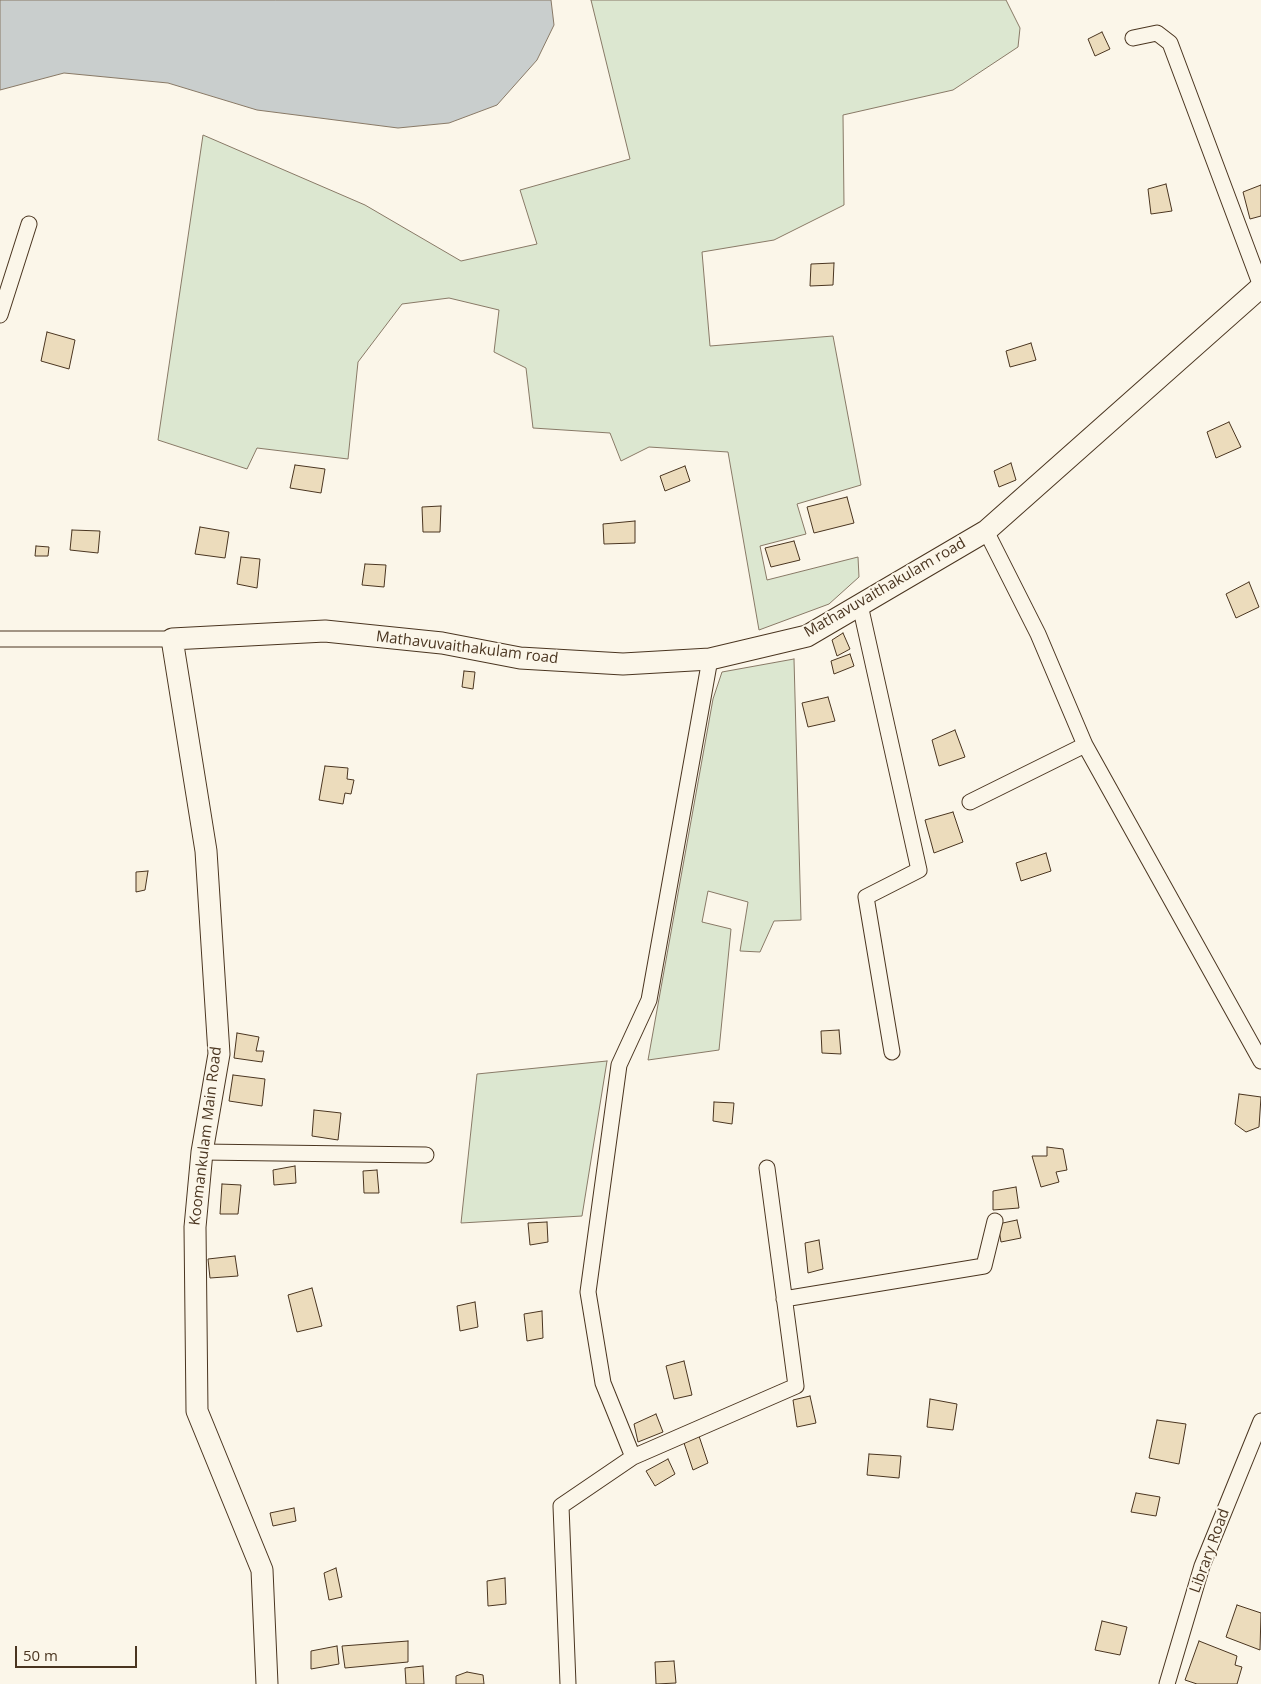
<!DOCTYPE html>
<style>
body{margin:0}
#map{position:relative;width:1261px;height:1684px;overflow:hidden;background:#fbf6e9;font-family:"Open Sans",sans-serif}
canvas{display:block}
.scale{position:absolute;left:15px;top:1646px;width:122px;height:22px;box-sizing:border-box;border:2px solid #4a3520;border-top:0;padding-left:6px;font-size:15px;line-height:18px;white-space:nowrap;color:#4a3520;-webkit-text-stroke:4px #fbf6e9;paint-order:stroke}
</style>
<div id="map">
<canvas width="1261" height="1684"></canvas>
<div class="scale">50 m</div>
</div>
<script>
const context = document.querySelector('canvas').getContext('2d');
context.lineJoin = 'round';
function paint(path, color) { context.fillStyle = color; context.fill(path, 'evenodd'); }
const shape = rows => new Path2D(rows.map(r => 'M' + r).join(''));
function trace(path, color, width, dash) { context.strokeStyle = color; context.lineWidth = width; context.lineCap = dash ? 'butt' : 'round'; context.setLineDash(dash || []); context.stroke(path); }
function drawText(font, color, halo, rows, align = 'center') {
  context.font = font + ' "Open Sans",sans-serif'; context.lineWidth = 4; context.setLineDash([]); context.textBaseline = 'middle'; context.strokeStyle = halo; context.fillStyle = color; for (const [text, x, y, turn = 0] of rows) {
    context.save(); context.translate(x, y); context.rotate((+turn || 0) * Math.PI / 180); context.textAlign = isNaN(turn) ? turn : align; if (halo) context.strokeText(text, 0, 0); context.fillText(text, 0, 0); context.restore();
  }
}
const green = shape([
 [591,0,1006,0,1020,28,1018,47,953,90,843,115,844,205,774,240,702,252,710,346,833,336,861,485,797,504,806,534,760,546,767,580,858,557,859,577,829,604,759,630,728,452,649,447,621,461,610,433,533,428,526,368,494,352,499,310,449,298,402,304,358,362,348,459,257,448,247,469,158,440,203,135,365,205,461,261,537,244,520,190,630,159,591,0],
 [794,659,801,920,774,921,760,952,740,951,748,902,708,891,702,922,731,929,719,1050,648,1060,713,699,722,672,794,659],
 [607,1061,582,1216,461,1223,477,1074,607,1061]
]);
const water = shape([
 [0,0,551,0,554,25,537,60,497,105,449,123,398,128,257,110,168,83,64,73,0,90,0,0]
]);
const building = shape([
 [1102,32,1110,49,1095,56,1088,39,1102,32],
 [1166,184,1172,211,1151,214,1148,189,1166,184],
 [1261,185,1261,216,1250,219,1243,192,1261,185],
 [834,263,833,285,810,286,811,264,834,263],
 [47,332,75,340,69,369,41,361,47,332],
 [1031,343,1036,360,1010,367,1006,351,1031,343],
 [1229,422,1241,447,1216,458,1207,432,1229,422],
 [1011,463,1016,480,999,487,994,471,1011,463],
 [295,465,325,469,321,493,290,488,295,465],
 [685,466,690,481,665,491,660,476,685,466],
 [847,497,854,523,814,533,807,507,847,497],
 [441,506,440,532,423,532,422,507,441,506],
 [635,521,635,543,604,544,603,524,635,521],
 [200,527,229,532,225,558,195,554,200,527],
 [72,530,100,531,98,553,70,550,72,530],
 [794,541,800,560,771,567,765,548,794,541],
 [36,546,49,547,48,556,35,556,36,546],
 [241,557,260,559,257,588,237,584,241,557],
 [365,564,386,565,384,587,362,585,365,564],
 [1249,582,1259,607,1236,618,1226,594,1249,582],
 [843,633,850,649,837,656,832,640,843,633],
 [850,654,854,666,834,674,831,661,850,654],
 [464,671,475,672,473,689,462,687,464,671],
 [828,697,835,721,808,727,802,703,828,697],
 [955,730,965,757,939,766,932,740,955,730],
 [325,766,348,768,347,779,354,780,351,794,345,793,343,804,319,800,325,766],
 [953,812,963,842,934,853,925,820,953,812],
 [1046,853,1051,871,1021,881,1016,863,1046,853],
 [148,871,145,890,136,892,136,872,148,871],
 [839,1030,841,1054,822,1053,821,1031,839,1030],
 [237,1033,259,1037,256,1051,264,1051,262,1062,234,1058,237,1033],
 [233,1075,265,1079,262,1106,229,1101,233,1075],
 [1239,1094,1261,1097,1259,1127,1246,1132,1235,1124,1239,1094],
 [714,1102,734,1103,732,1124,713,1121,714,1102],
 [314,1110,341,1113,338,1140,312,1136,314,1110],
 [1047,1147,1063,1149,1067,1170,1056,1172,1059,1182,1041,1187,1032,1156,1047,1156,1047,1147],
 [295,1166,296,1183,274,1185,273,1170,295,1166],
 [377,1170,379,1193,364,1193,363,1171,377,1170],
 [222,1184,241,1185,238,1214,220,1214,222,1184],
 [1016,1187,1019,1208,993,1210,993,1191,1016,1187],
 [1017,1220,1021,1238,1001,1242,998,1224,1017,1220],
 [547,1222,548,1242,530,1245,528,1223,547,1222],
 [819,1240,823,1269,808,1273,805,1243,819,1240],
 [235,1256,238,1276,210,1278,208,1259,235,1256],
 [312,1288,322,1326,297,1332,288,1295,312,1288],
 [475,1302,478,1327,460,1331,457,1306,475,1302],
 [542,1311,543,1338,527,1341,524,1314,542,1311],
 [684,1361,692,1395,674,1399,666,1366,684,1361],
 [810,1396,816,1423,797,1427,793,1400,810,1396],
 [930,1399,957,1404,953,1430,927,1427,930,1399],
 [656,1414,663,1432,638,1442,634,1424,656,1414],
 [1157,1420,1186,1424,1179,1464,1149,1458,1157,1420],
 [699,1436,708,1463,693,1470,684,1443,699,1436],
 [869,1454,901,1456,899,1478,867,1475,869,1454],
 [668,1459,675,1474,655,1486,646,1471,668,1459],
 [1136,1493,1160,1497,1156,1516,1131,1512,1136,1493],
 [294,1508,296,1521,273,1526,270,1513,294,1508],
 [336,1568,342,1597,329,1600,324,1573,336,1568],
 [505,1578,506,1604,488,1606,487,1581,505,1578],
 [1237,1605,1261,1613,1260,1650,1226,1637,1237,1605],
 [1102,1621,1127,1627,1120,1655,1095,1650,1102,1621],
 [408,1641,408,1662,345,1668,342,1646,408,1641],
 [1199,1641,1237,1656,1235,1665,1242,1667,1237,1684,1197,1684,1185,1680,1199,1641],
 [337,1646,339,1664,311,1669,311,1651,337,1646],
 [674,1661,676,1683,656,1684,655,1662,674,1661],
 [423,1666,424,1684,406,1684,405,1668,423,1666],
 [467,1672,483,1675,484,1684,456,1684,456,1676,467,1672]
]);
const street = shape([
 [1133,38,1157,33,1170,43,1261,286],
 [0,315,29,224],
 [986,531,1038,634,1085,745,1261,1061],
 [860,605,919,870,866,897,892,1052],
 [0,639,172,639],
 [970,802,1085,745],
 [202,1152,426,1155],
 [784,1299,984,1266,995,1221],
 [633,1457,796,1386,767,1168],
 [568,1684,561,1506,633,1457,603,1383,588,1292,619,1065,649,1000,710,659],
 [1167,1684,1202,1566,1261,1421]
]);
const secondary = shape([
 [267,1684,262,1570,197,1411,195,1227,202,1152,219,1054,206,851,172,639,325,631,442,643,520,658,623,664,710,659,807,636,986,531,1261,287]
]);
const streetNames = [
 ["Mathavuvaithakulam road",885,588,-30],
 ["Mathavuvaithakulam road",467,648,7],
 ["Koomankulam Main Road",206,1136,-83],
 ["Library Road",1210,1551,-70]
];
paint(green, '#dce7d0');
trace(green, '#887966', 1);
paint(water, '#c9cecd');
trace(water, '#887966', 1);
paint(building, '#ecdcbc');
trace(building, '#4a3520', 1);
trace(street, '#4a3520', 17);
trace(secondary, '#4a3520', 23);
trace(street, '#fbf6e9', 15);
trace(secondary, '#fbf6e9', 21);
drawText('15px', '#4a3520', '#fbf6e9', streetNames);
</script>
